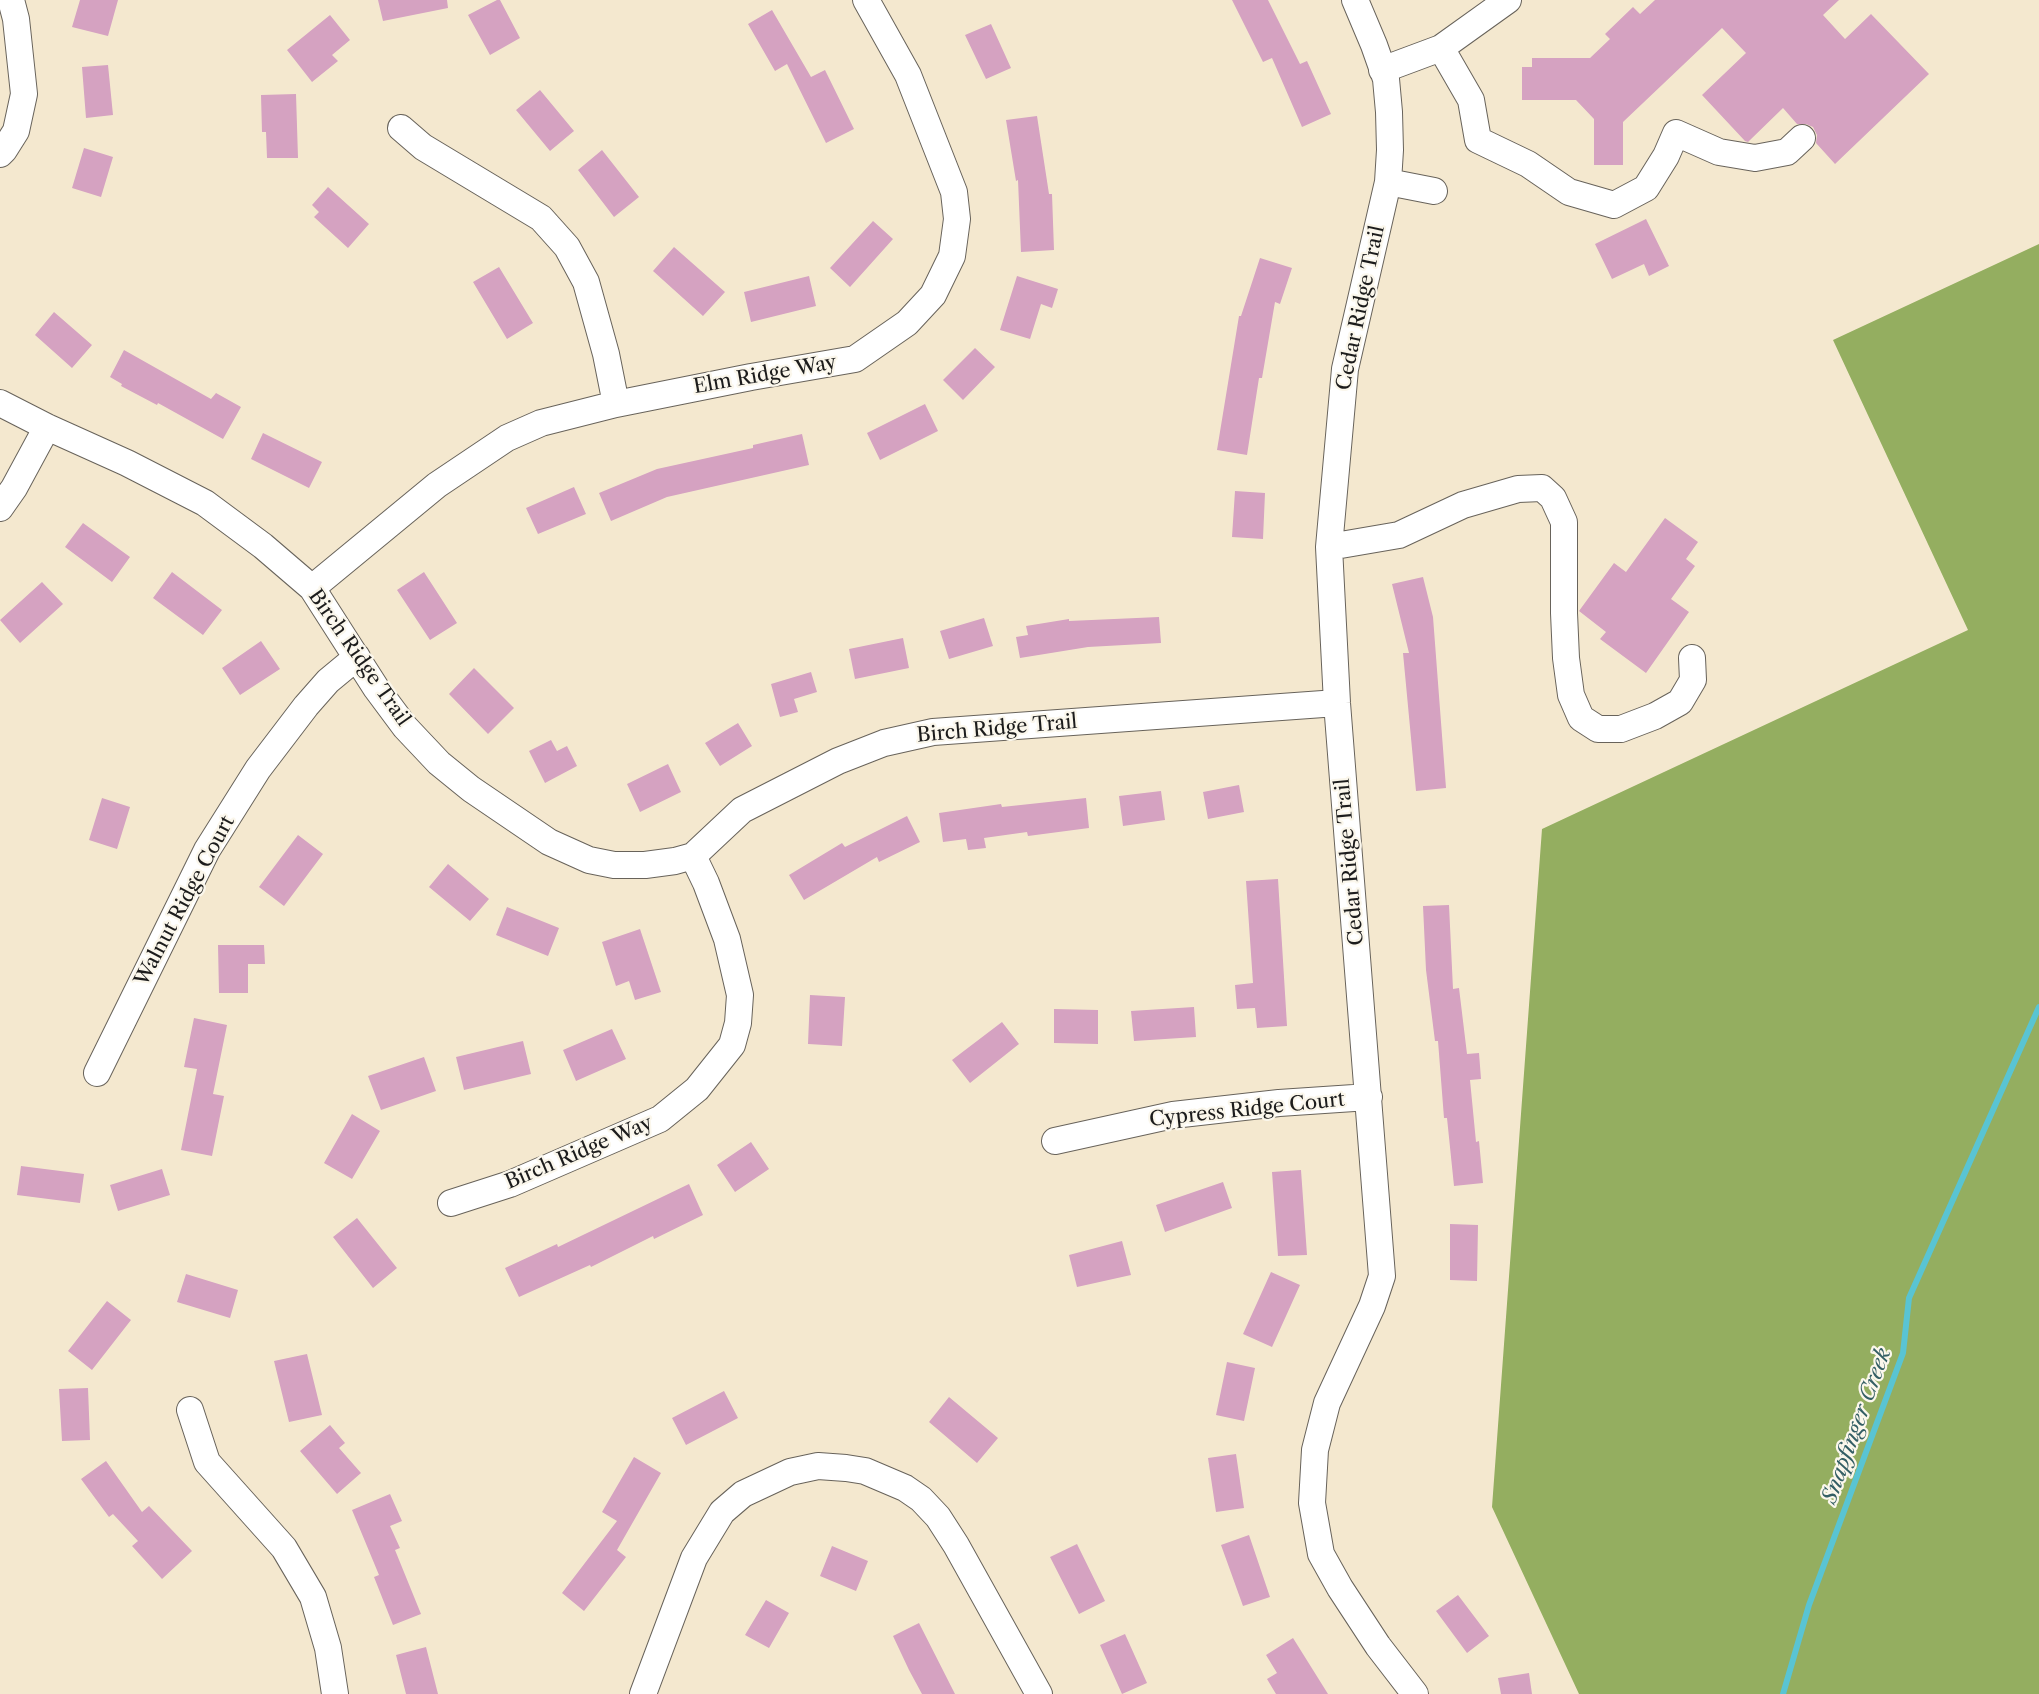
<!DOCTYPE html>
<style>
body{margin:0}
canvas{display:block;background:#f4e8cf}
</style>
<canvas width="2039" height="1694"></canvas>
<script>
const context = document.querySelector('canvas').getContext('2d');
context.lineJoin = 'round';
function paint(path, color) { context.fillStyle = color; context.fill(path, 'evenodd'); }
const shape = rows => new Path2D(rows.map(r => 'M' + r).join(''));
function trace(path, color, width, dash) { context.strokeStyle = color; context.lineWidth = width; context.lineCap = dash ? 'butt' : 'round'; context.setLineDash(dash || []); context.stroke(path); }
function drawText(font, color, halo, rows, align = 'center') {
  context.font = font + ' "Libre Caslon Text",serif'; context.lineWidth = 4.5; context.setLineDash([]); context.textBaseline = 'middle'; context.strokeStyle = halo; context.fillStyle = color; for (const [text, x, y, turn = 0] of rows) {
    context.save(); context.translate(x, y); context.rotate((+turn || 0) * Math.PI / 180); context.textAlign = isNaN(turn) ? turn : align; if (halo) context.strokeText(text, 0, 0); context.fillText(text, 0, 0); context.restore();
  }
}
const forest = shape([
 [2039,244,2039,1694,1579,1694,1492,1507,1542,829,1968,630,1833,340]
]);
const stream = shape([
 [1783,1694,1809,1605,1903,1353,1909,1298,2039,1007]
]);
const building = shape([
 [80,0,118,0,108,36,72,27],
 [378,0,447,0,448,8,383,21],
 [497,0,500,0,520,38,490,55,468,15],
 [1232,0,1268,0,1300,64,1307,61,1331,114,1302,127,1272,58,1263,62],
 [1655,0,1839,0,1823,15,1845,39,1871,14,1929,74,1835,164,1816,143,1817,135,1813,127,1806,124,1797,124,1783,108,1748,142,1745,141,1702,95,1746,53,1722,28,1623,122,1623,165,1594,165,1594,119,1576,100,1522,100,1522,67,1532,67,1532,58,1590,58,1610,39,1605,34,1633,7,1640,14],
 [772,10,811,77,825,70,854,129,826,143,787,64,775,71,748,24],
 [330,15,350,40,332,55,338,61,312,82,287,50],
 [991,24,1011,68,986,79,965,35],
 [108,65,113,115,86,118,82,67],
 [540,90,574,131,550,151,516,110],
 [296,94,298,158,267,158,266,132,262,132,261,95],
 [1037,116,1049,194,1052,194,1054,250,1021,252,1018,180,1016,181,1006,120],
 [84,148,113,157,101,197,72,188],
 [602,150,639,197,614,217,578,170],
 [328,187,369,224,348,248,314,217,319,212,312,205],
 [1646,219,1669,266,1649,276,1644,264,1612,279,1595,244],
 [873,221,893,239,850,287,830,268],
 [674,247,725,292,703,316,653,271],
 [1260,258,1292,268,1280,304,1275,302,1262,378,1259,378,1247,455,1217,450,1239,316,1241,316],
 [499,267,533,323,507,339,473,282],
 [809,276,816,306,751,322,744,292],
 [1017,276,1058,289,1052,308,1041,304,1030,339,1000,330],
 [54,312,92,345,72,368,35,335],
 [975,348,995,367,963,400,943,380],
 [124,350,211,399,216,393,241,407,223,439,158,403,157,405,121,386,122,384,110,377],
 [925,404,938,431,880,460,867,433],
 [263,433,322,462,309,488,251,459],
 [802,434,809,465,667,497,611,521,599,493,657,469,753,448,753,445],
 [574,487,586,514,538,534,526,508],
 [1235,491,1265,493,1263,539,1232,537],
 [1665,518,1698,542,1686,559,1695,566,1671,599,1689,612,1646,673,1600,639,1606,632,1579,611,1614,563,1626,572],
 [83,523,130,557,112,582,65,547],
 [172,572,222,610,203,635,153,598],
 [424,572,457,623,430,640,397,590],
 [1423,577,1433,617,1446,788,1416,791,1403,653,1409,653,1392,584],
 [42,582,63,604,20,643,0,620],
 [1159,617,1161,643,1088,647,1020,658,1016,637,1028,635,1026,626,1069,619,1069,621],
 [984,618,993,646,949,659,940,631],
 [903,638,909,668,855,679,849,649],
 [261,641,280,669,240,695,222,668],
 [474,668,514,708,488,734,449,694],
 [811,672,817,692,794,699,798,712,780,717,771,684],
 [738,723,752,746,720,766,705,743],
 [551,740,557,751,567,746,577,766,545,783,529,751],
 [668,764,681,792,640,812,627,784],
 [1239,785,1244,812,1208,819,1203,792],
 [1161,791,1165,820,1123,826,1119,796],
 [102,798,130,807,117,849,89,840],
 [1086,798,1089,828,1028,836,1027,832,984,838,986,848,968,850,966,839,943,842,939,813,1001,804,1002,807],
 [907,816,920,842,879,862,877,857,804,900,789,875,842,843,845,847],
 [298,835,323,854,284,906,259,887],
 [448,864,489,899,470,921,429,887],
 [1278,879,1287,1026,1257,1028,1255,1008,1237,1009,1235,985,1253,983,1246,881],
 [1449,905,1453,989,1459,988,1467,1054,1479,1053,1481,1079,1470,1080,1476,1142,1479,1141,1483,1183,1454,1186,1447,1118,1444,1118,1438,1041,1435,1041,1426,970,1423,906],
 [507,907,559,928,548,956,496,935],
 [640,929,661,992,635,1000,629,981,616,986,602,942],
 [218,945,264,945,265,964,248,964,248,993,219,993],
 [810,995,845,997,842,1046,808,1044],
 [1194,1007,1196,1037,1134,1041,1131,1011],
 [1054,1009,1098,1010,1098,1044,1054,1043],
 [194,1018,227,1025,213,1094,224,1096,212,1156,181,1150,197,1069,184,1067],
 [1002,1022,1019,1044,970,1083,952,1060],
 [612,1029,626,1059,576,1081,563,1050],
 [523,1041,531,1074,464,1090,456,1057],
 [424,1057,436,1091,381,1110,368,1076],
 [352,1114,380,1131,352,1179,324,1163],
 [751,1142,769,1169,735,1192,717,1165],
 [21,1166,84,1174,80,1203,17,1195],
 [162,1169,170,1195,118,1211,110,1185],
 [1301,1170,1307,1255,1278,1256,1272,1172],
 [1223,1182,1232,1208,1165,1232,1156,1205],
 [689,1184,703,1215,654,1239,653,1236,591,1267,590,1265,519,1297,505,1268,557,1244,558,1247],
 [357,1218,397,1268,373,1288,333,1237],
 [1450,1224,1478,1225,1477,1281,1450,1280],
 [1122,1241,1131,1275,1077,1287,1069,1255],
 [1271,1272,1300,1285,1272,1347,1243,1334],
 [186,1274,238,1290,230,1318,177,1302],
 [107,1301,131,1320,92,1370,68,1351],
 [307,1354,322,1415,289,1422,274,1361],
 [1227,1362,1255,1368,1244,1421,1216,1415],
 [88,1388,90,1440,62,1441,59,1389],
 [724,1391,738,1418,686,1445,672,1418],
 [949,1397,998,1438,977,1463,929,1422],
 [330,1425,345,1443,339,1448,361,1473,337,1494,300,1451],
 [1236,1454,1244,1508,1216,1512,1208,1458],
 [634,1457,661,1473,617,1550,626,1557,584,1611,562,1593,617,1521,602,1512],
 [106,1461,142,1512,149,1506,192,1551,162,1579,132,1546,138,1541,113,1514,109,1517,81,1479],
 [390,1494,402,1521,390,1526,400,1548,395,1550,421,1614,393,1625,374,1577,379,1575,352,1510],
 [1249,1535,1270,1597,1243,1606,1221,1545],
 [1077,1544,1105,1601,1079,1614,1050,1557],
 [832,1546,868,1561,856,1591,820,1576],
 [1458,1595,1489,1636,1467,1653,1436,1611],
 [766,1600,789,1613,769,1648,745,1635],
 [919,1623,955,1694,922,1694,909,1670,893,1636],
 [1125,1634,1147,1683,1122,1694,1100,1645],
 [1293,1638,1328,1694,1276,1694,1267,1679,1277,1673,1266,1655],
 [426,1647,438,1694,406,1694,396,1655],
 [1529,1673,1532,1694,1501,1694,1498,1678]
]);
const minor = shape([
 [1355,0,1374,45,1386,79,1389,112,1390,150,1388,182,1345,369,1329,547,1337,703,1382,1276,1372,1306,1327,1403,1315,1450,1312,1503,1321,1554,1340,1588,1378,1646,1415,1694],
 [1441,48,1471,100,1478,140,1528,164,1569,192,1614,205,1646,188,1666,156,1676,133,1719,152,1755,158,1787,152,1802,138],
 [1382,70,1441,48,1508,0],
 [401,128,423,147,541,218,567,247,586,282,606,354,616,404],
 [0,154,4,150,16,131,24,94,16,19,11,0],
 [1388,182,1434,191],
 [0,403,47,427,127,463,205,503,263,546,312,588,376,688,405,727,439,763,471,789,549,842,589,860,614,865,645,865,675,861,693,856,742,810,838,761,884,743,933,732,1337,703],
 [0,508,14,488,47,427],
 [1329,547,1399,535,1463,505,1518,489,1542,488,1553,498,1564,522,1564,613,1566,658,1571,695,1581,718,1598,729,1621,729,1655,716,1680,702,1693,680,1692,658],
 [312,588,437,485,507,438,541,423,616,404,751,377,855,359,907,323,933,295,952,256,957,219,954,192,908,75,866,0],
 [97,1073,207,850,258,769,306,706,328,681,357,657],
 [1055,1141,1173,1115,1279,1103,1369,1097],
 [451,1203,510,1184,660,1119,697,1089,732,1045,738,1023,740,995,727,939,706,883,693,856],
 [190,1410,207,1462,284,1548,313,1597,328,1648,335,1694],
 [643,1694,694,1558,722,1512,743,1494,790,1472,818,1466,846,1468,865,1471,905,1488,921,1499,938,1517,956,1545,1039,1694]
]);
const streetNames = [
 ["Cedar Ridge Trail",1361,308,-78],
 ["Elm Ridge Way",765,375,-10],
 ["Birch Ridge Trail",359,658,55],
 ["Birch Ridge Trail",997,729,-5],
 ["Cedar Ridge Trail",1350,862,-95],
 ["Walnut Ridge Court",185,901,-62],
 ["Cypress Ridge Court",1247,1110,-6],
 ["Birch Ridge Way",579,1153,-23]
];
const waterNames = [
 ["Snapfinger Creek",1857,1426,-70]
];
paint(forest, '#94ae60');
trace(stream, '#59c4d3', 6);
paint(building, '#d5a2c1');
trace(minor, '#68635b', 28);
trace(minor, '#fff', 26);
drawText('20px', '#1c1c1c', '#fbf7ec', streetNames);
drawText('italic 21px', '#345f65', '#fbf7ec', waterNames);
</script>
